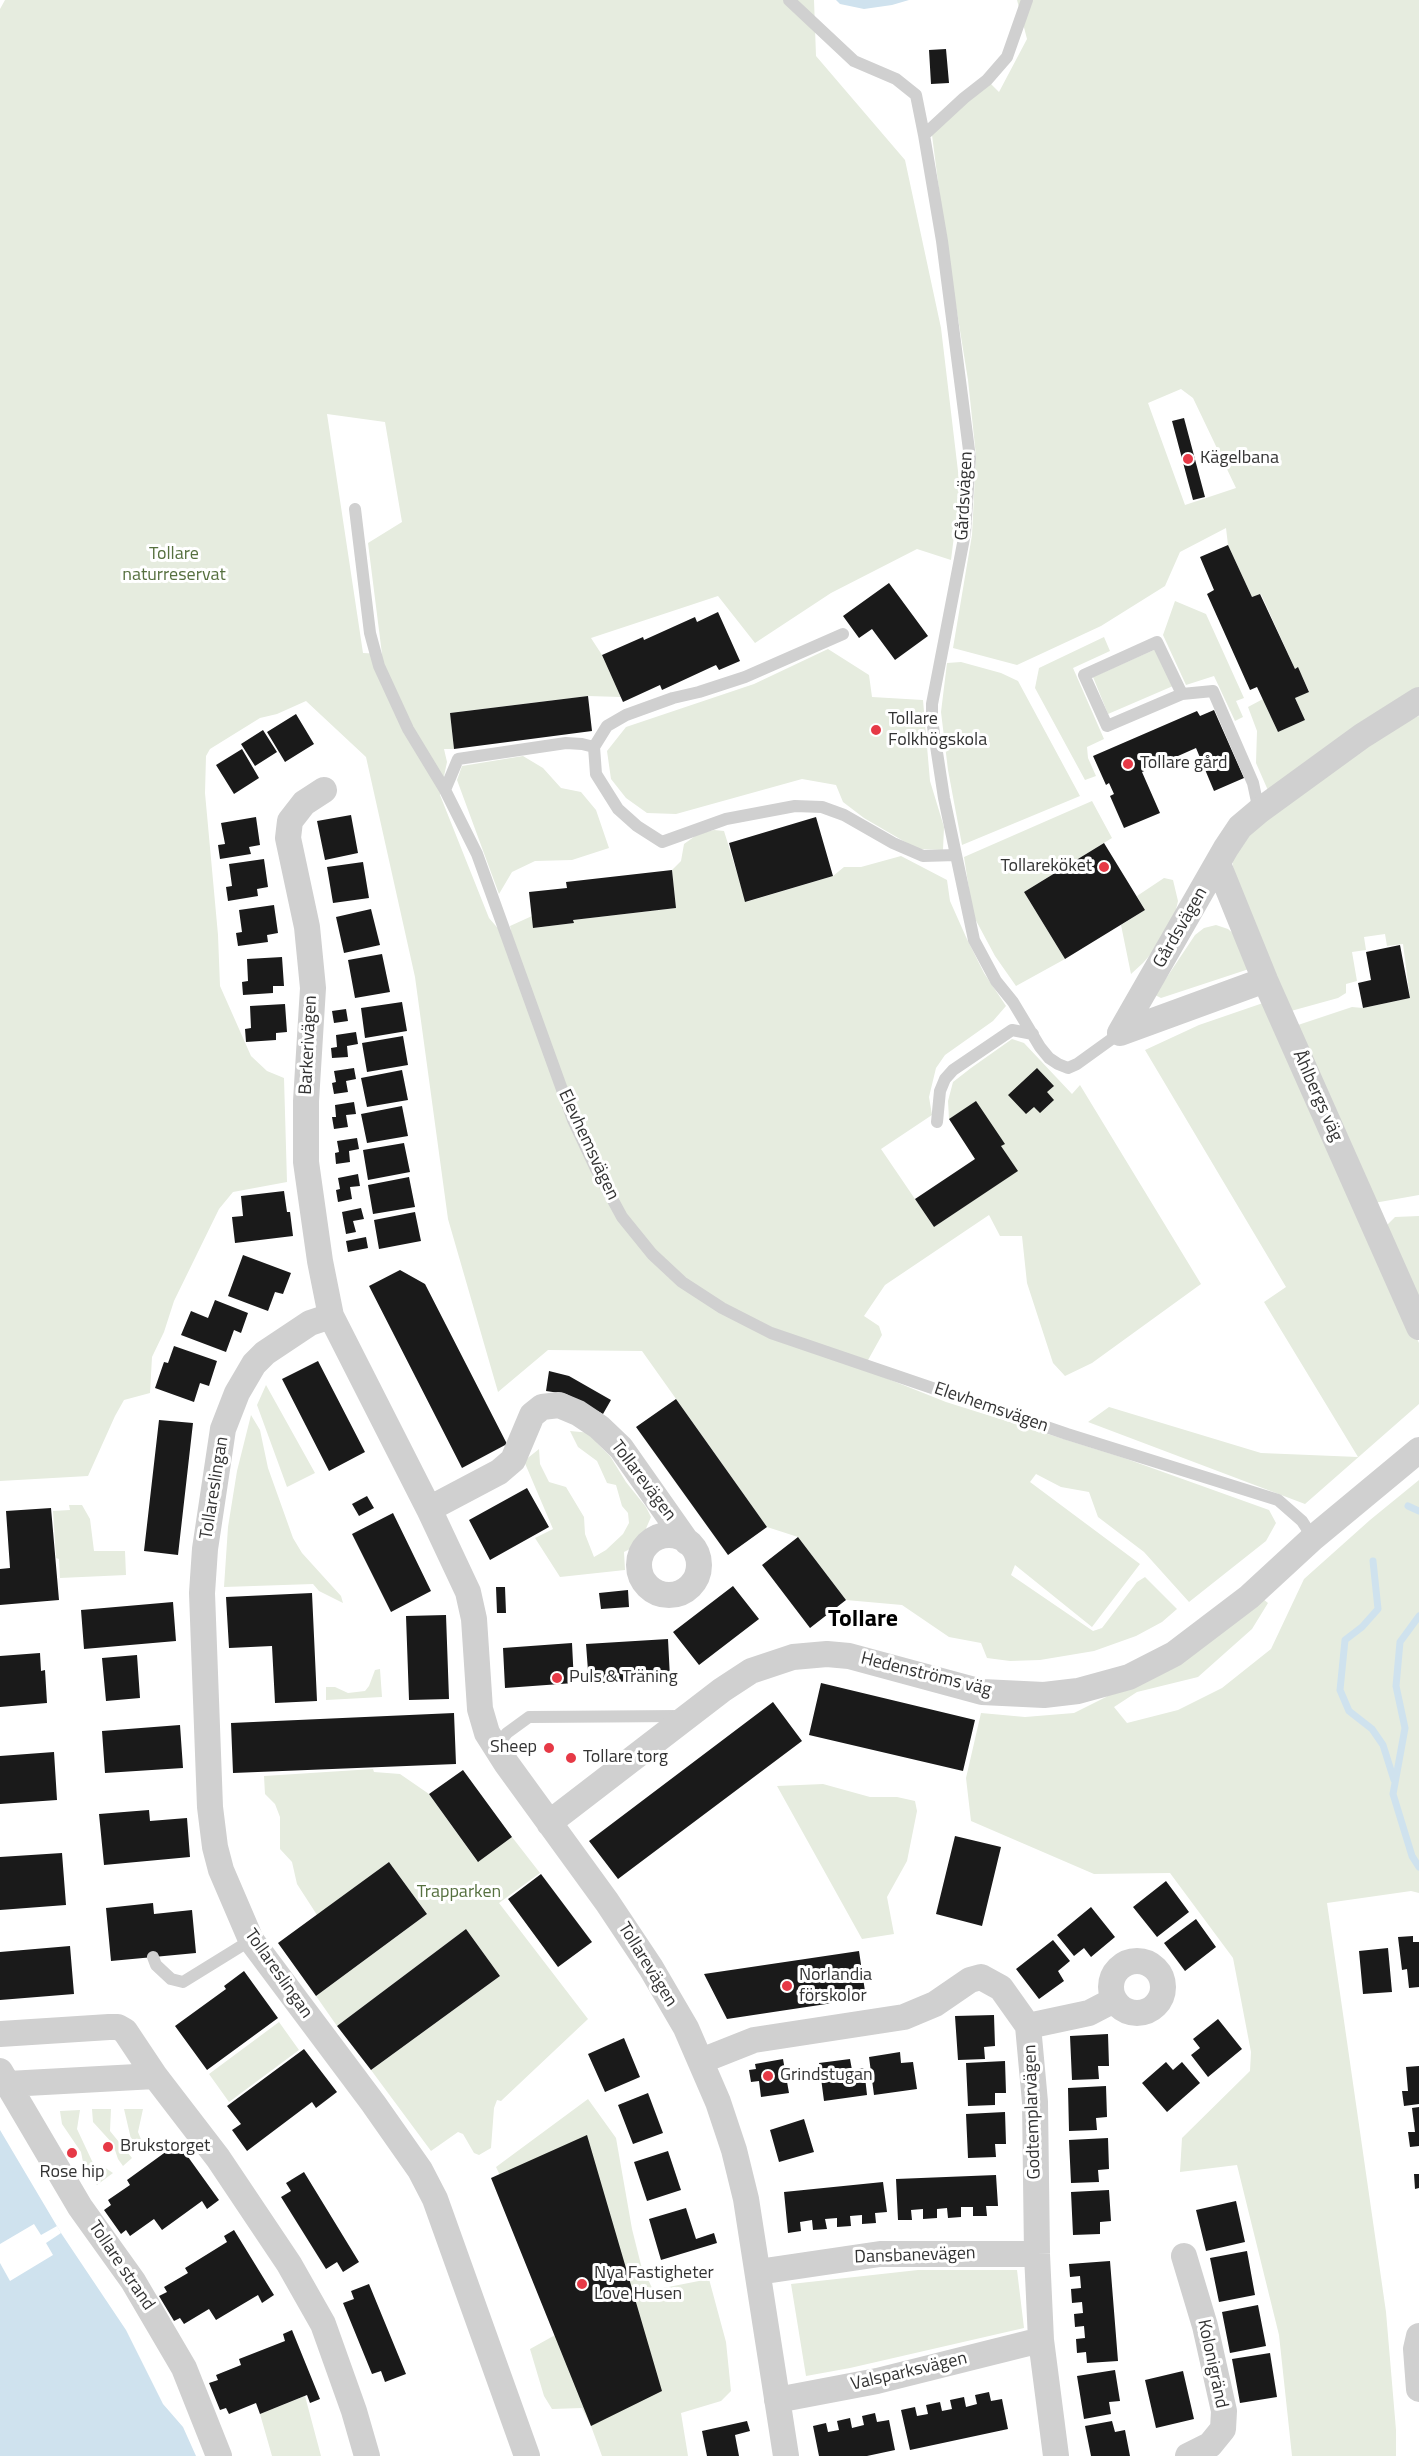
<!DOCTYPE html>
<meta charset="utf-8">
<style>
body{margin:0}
canvas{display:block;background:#fff}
</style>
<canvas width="1419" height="2456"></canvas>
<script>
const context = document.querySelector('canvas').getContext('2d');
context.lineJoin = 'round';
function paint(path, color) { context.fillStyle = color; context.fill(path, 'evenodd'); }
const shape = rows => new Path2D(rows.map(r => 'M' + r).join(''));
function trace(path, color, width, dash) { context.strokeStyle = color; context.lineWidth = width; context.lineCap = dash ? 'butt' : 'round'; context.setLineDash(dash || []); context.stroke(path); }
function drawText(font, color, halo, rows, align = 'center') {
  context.font = font + ' "Titillium Web",sans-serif'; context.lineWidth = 6; context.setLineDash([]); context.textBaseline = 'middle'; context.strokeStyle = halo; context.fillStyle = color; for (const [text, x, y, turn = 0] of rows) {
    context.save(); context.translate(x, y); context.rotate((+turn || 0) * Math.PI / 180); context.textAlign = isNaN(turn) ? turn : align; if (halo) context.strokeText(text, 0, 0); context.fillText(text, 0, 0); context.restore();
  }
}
const green = shape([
 [5,0,814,0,816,56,905,160,941,328,960,488,951,560,917,549,831,593,755,643,718,596,591,638,602,655,621,697,588,696,450,713,454,749,444,749,447,762,440,795,489,918,514,947,510,926,532,916,534,928,573,923,573,920,676,908,672,870,681,861,684,844,698,834,714,830,724,831,746,902,833,876,844,867,861,867,901,856,947,880,950,901,966,937,984,973,1006,1006,993,1021,945,1055,936,1068,929,1097,932,1115,881,1149,934,1227,1017,1171,1001,1146,1004,1144,976,1102,949,1119,948,1101,953,1082,971,1068,1012,1039,1024,1043,1072,1094,1080,1085,1201,1284,1092,1363,1065,1376,1053,1363,1027,1283,1022,1236,1000,1236,989,1215,885,1285,864,1316,879,1326,882,1335,863,1369,946,1402,1124,1458,1269,1510,1276,1523,1266,1541,1189,1602,1144,1552,1098,1517,1089,1492,1061,1487,1036,1474,1030,1482,1140,1564,1092,1627,1015,1565,1011,1575,1093,1631,1102,1628,1137,1582,1145,1577,1177,1609,1162,1622,1136,1636,1094,1651,1040,1660,1010,1661,987,1658,981,1643,949,1637,902,1605,846,1600,798,1537,767,1527,642,1351,548,1350,498,1392,448,1219,415,977,366,757,306,701,277,714,260,718,210,749,206,756,205,793,218,935,220,986,251,1056,267,1071,284,1078,287,1182,233,1192,219,1209,174,1301,164,1332,152,1357,150,1393,124,1400,115,1416,88,1476,0,1481,0,9],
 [327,414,385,422,402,522,368,543,382,654,363,653],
 [1017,0,1419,0,1419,691,1270,795,1256,763,1257,731,1248,707,1263,699,1278,732,1305,720,1295,698,1309,691,1298,668,1295,669,1261,594,1252,597,1228,545,1226,528,1180,552,1165,586,1101,626,1017,665,953,648,972,535,976,456,968,380,946,244,932,135,947,116,990,83,999,92,1027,39],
 [1181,389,1193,398,1236,488,1185,505,1148,403],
 [1175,601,1206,614,1244,698,1236,701,1243,717,1235,721,1214,676,1186,685,1163,635],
 [1104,637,1110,651,1073,668,1104,739,1087,747,1088,758,1096,776,1085,780,1035,688,1039,668],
 [828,649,869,675,872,697,923,700,930,781,944,827,943,850,917,849,864,818,843,802,836,785,802,779,676,814,647,813,626,798,611,779,607,751,626,727,754,684],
 [1156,649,1173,686,1108,714,1093,677],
 [961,662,1001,673,1018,681,1080,796,962,845,948,770,941,712,947,663],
 [1419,716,1419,1195,1374,1203,1298,1025,1352,1007,1363,1008,1410,998,1403,944,1387,946,1385,934,1364,937,1366,950,1352,952,1357,981,1346,984,1346,993,1338,998,1291,1011,1236,883,1231,855,1260,821,1406,721],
 [523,756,543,768,561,788,581,792,596,810,609,848,572,860,535,861,512,872,499,894,457,780,462,766],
 [1092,801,1112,838,1024,892,1065,959,1016,986,995,956,973,915,964,857],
 [1164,878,1173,880,1178,901,1171,931,1143,963,1131,974,1121,925,1145,910,1137,896],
 [1216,925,1228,929,1235,935,1249,969,1161,998,1155,995,1195,935,1204,928],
 [1263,1003,1419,1343,1419,1404,1305,1504,1088,1422,1109,1407,1261,1453,1358,1457,1264,1302,1286,1287,1145,1050,1199,1025],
 [1419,1216,1419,1307,1385,1227,1395,1217],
 [266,1385,315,1473,287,1487,257,1405],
 [251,1415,260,1430,268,1468,293,1538,302,1553,341,1596,343,1603,319,1591,313,1584,224,1587,228,1527,237,1471],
 [570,1431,591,1433,597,1443,610,1456,626,1482,646,1507,651,1517,641,1540,634,1547,624,1552,625,1570,560,1577,535,1538,553,1529,524,1461,539,1449,540,1464,549,1482,566,1487,584,1517,585,1534,594,1557,606,1550,623,1534,629,1523,628,1513,622,1506,616,1485,607,1483,597,1461,578,1447],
 [1419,1480,1419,1893,1411,1891,1327,1903,1386,2312,1396,2430,1396,2456,1292,2456,1279,2335,1237,2165,1180,2172,1182,2138,1250,2071,1251,2052,1233,1958,1170,1873,1094,1874,971,1821,966,1778,981,1713,1025,1717,1074,1713,1106,1697,1115,1688,1257,1594,1268,1603,1252,1629,1198,1677,1137,1692,1114,1707,1127,1723,1178,1710,1222,1688,1271,1649,1304,1579,1370,1520],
 [69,1505,82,1505,90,1519,94,1551,125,1551,126,1575,60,1578,59,1559,56,1558,53,1511,70,1510],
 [380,1669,382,1697,326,1700,326,1687,335,1687,348,1693,365,1691,369,1686,375,1670],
 [373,1769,374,1772,400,1774,429,1794,477,1861,512,1837,540,1873,499,1903,588,2019,501,2101,497,2100,494,2108,491,2148,479,2155,474,2153,463,2134,458,2132,431,2151,371,2070,500,1976,466,1929,337,2026,316,1996,427,1914,389,1862,317,1915,297,1884,292,1862,280,1849,280,1817,275,1804,265,1794,264,1776],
 [823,1784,870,1797,897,1797,915,1801,917,1811,907,1861,887,1897,894,1934,862,1939,777,1786],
 [279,2022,299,2050,229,2102,209,2074],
 [588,2099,616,2138,632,2229,641,2265,653,2290,709,2279,726,2342,731,2391,721,2401,681,2413,688,2456,602,2456,591,2426,582,2408,552,2409,544,2396,530,2349,557,2334,506,2188,496,2167],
 [92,2109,111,2109,110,2131,132,2158,123,2166,118,2159,113,2144,93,2122],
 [124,2109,143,2109,138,2132,145,2149,141,2152,131,2139],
 [80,2110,77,2129,92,2161,95,2166,98,2168,101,2165,113,2173,97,2185,84,2167,81,2152,62,2124,60,2111],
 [918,2270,1017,2270,1024,2328,850,2368,806,2376,791,2284],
 [305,2396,321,2456,272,2456,260,2414]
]);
const water = shape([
 [836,0,909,0,892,5,864,9,840,4],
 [0,2130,61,2233,126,2330,163,2404,183,2427,196,2456,0,2456]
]);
const pier = shape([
 [34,2224,41,2235,57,2226,61,2233,46,2243,53,2255,10,2281,0,2263,0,2244]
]);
const stream = shape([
 [1408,1506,1419,1511],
 [1373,1561,1378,1609,1362,1627,1345,1640,1340,1690,1349,1711,1372,1729,1383,1745,1394,1780],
 [1419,1616,1400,1642,1396,1686,1405,1728,1393,1794,1412,1856,1419,1867]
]);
const building = shape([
 [946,49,949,83,931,84,929,50],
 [1184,418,1205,497,1193,500,1172,421],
 [1228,545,1252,597,1260,594,1295,669,1298,667,1309,692,1295,698,1305,720,1278,732,1257,687,1250,690,1207,594,1214,590,1200,557],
 [889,583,928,636,895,660,872,629,859,638,843,616],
 [718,612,740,661,719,670,716,665,662,690,660,685,623,702,602,655,643,637,644,640,695,617,697,622],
 [588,696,592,731,454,749,450,713],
 [1214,710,1244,778,1214,791,1196,748,1142,772,1160,813,1124,828,1110,796,1114,794,1109,783,1106,785,1093,756,1197,711,1200,716],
 [296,714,314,744,285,762,267,732],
 [263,730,277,752,255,766,241,744],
 [242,749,259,778,234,794,216,765],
 [351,815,358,853,325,860,317,821],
 [256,817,260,845,249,847,251,854,220,859,218,845,225,844,221,823],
 [816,817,833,876,745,902,729,843],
 [1104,843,1145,910,1065,959,1024,892],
 [264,859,268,887,257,889,258,896,228,901,226,887,232,886,229,864],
 [363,862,369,898,333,903,327,867],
 [672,870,676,908,573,920,574,923,533,928,529,892,567,888,566,882],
 [274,905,278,933,267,935,268,942,238,946,236,933,242,932,239,910],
 [371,909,380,945,344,953,336,917],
 [1400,945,1410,998,1363,1008,1358,983,1371,980,1366,952],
 [382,954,390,992,355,998,348,960],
 [282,957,284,986,273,986,273,993,243,995,242,982,248,981,247,959],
 [402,1002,407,1031,365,1038,361,1008],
 [285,1004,287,1032,276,1033,276,1040,246,1042,245,1029,251,1028,250,1006],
 [346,1009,348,1021,334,1023,332,1011],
 [356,1032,358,1044,347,1046,348,1057,332,1058,331,1048,337,1047,336,1035],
 [403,1036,408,1065,367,1072,362,1043],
 [354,1068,356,1079,346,1081,348,1092,334,1094,332,1083,336,1082,334,1071],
 [1037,1068,1054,1086,1047,1092,1054,1100,1040,1113,1034,1107,1026,1114,1008,1095],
 [402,1070,408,1100,367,1107,361,1078],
 [976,1101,1005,1144,1001,1146,1018,1171,934,1227,915,1199,975,1159,949,1119],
 [354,1102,356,1114,346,1115,348,1127,334,1129,332,1117,336,1117,335,1105],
 [402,1106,408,1136,367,1143,361,1114],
 [357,1138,359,1149,349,1151,350,1162,336,1164,335,1153,339,1152,337,1141],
 [404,1143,410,1172,368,1180,363,1150],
 [358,1174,360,1186,350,1187,352,1199,338,1202,336,1190,340,1189,338,1178],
 [409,1177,415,1207,373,1214,368,1185],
 [284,1191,287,1212,290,1212,293,1236,235,1243,232,1217,243,1216,241,1196],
 [361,1208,364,1219,353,1221,356,1232,346,1234,342,1212],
 [415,1212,421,1241,379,1249,374,1220],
 [366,1237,368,1248,348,1252,346,1241],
 [243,1255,291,1273,283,1294,275,1292,268,1311,228,1296],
 [400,1270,425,1284,507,1444,462,1468,369,1286],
 [215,1300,248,1313,241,1333,234,1330,226,1352,181,1335,191,1311,208,1318],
 [174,1346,217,1361,209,1386,200,1383,194,1402,155,1388,164,1362,168,1363],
 [318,1361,365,1452,329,1471,282,1379],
 [549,1371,569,1376,611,1400,603,1414,566,1394,546,1391],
 [676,1399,767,1527,728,1555,636,1427],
 [159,1420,193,1423,178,1555,144,1551],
 [527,1488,549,1527,490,1560,469,1520],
 [367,1496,374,1508,359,1516,352,1504],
 [51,1508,59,1600,0,1605,0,1569,10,1568,6,1511],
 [393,1513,431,1591,391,1612,352,1534],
 [798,1537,846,1600,810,1628,762,1565],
 [733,1586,759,1619,699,1665,673,1632],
 [496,1587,505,1587,506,1613,497,1613],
 [628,1590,629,1607,601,1609,599,1593],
 [312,1593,317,1701,275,1703,272,1646,229,1648,226,1597],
 [173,1602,176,1641,84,1649,81,1610],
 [446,1615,449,1699,409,1700,406,1616],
 [668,1639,670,1678,589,1684,586,1644],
 [572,1643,574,1683,505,1688,503,1648],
 [40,1653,41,1671,45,1670,47,1703,0,1707,0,1656],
 [137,1655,140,1698,106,1701,102,1658],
 [821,1683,975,1720,963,1771,809,1735],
 [773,1702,802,1741,618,1879,589,1841],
 [454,1713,456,1764,233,1773,231,1723],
 [180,1725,183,1768,105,1773,102,1731],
 [54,1752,57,1800,0,1804,0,1756],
 [463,1770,512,1837,478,1862,429,1794],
 [149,1810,150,1821,187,1818,190,1857,104,1865,99,1814],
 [955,1836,1001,1847,982,1926,936,1914],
 [62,1853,66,1905,0,1910,0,1857],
 [389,1862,427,1914,316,1996,278,1943],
 [541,1874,592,1942,558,1967,508,1899],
 [1166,1881,1189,1912,1157,1937,1133,1907],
 [153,1903,154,1914,192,1910,196,1953,111,1961,106,1908],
 [1091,1907,1115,1937,1091,1957,1084,1948,1074,1956,1057,1935],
 [1196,1919,1216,1947,1185,1971,1164,1943],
 [466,1929,500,1976,371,2070,337,2026],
 [1413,1936,1413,1942,1419,1942,1419,1987,1409,1988,1407,1969,1402,1970,1398,1937],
 [1053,1940,1070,1961,1058,1971,1064,1981,1039,1999,1016,1969],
 [70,1946,74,1994,0,2000,0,1952],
 [1388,1948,1392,1992,1363,1994,1359,1951],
 [859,1951,866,1998,727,2019,704,1974],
 [244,1971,278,2018,207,2070,175,2026,226,1989,224,1986],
 [994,2015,995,2046,984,2047,985,2059,958,2060,955,2016],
 [1218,2019,1242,2049,1208,2077,1191,2055,1200,2048,1193,2039],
 [1108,2034,1109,2066,1098,2066,1099,2079,1072,2080,1070,2036],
 [624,2038,640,2077,605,2092,588,2054],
 [304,2049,337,2092,316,2108,312,2102,247,2151,232,2130,241,2124,227,2106],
 [900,2052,901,2063,913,2062,917,2089,874,2095,869,2057],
 [783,2059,789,2093,761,2097,759,2081,751,2082,749,2070,756,2069,755,2064],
 [850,2059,852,2070,864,2068,867,2095,824,2101,819,2063],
 [1005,2061,1006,2093,995,2093,995,2105,968,2106,966,2063],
 [1166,2062,1173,2070,1182,2062,1200,2083,1167,2112,1142,2083],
 [1419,2066,1419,2104,1404,2106,1402,2091,1408,2091,1406,2067],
 [1106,2086,1107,2117,1096,2118,1097,2130,1069,2131,1068,2088],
 [648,2093,663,2133,633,2144,618,2105],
 [1419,2107,1419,2146,1410,2147,1408,2132,1415,2132,1412,2108],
 [1005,2112,1006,2144,995,2144,996,2157,968,2158,966,2114],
 [804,2119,814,2152,779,2162,770,2130],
 [587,2135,662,2391,591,2426,491,2178],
 [1108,2138,1109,2169,1098,2170,1099,2182,1071,2183,1069,2140],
 [178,2143,219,2200,207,2209,202,2201,162,2230,154,2219,130,2236,126,2230,121,2234,104,2210,111,2205,108,2200,130,2185,127,2180],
 [668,2151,681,2190,647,2201,634,2162],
 [304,2172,359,2262,343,2272,337,2262,326,2269,281,2197,291,2191,286,2183],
 [1414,2174,1419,2174,1419,2188,1415,2189],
 [996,2175,998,2206,986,2206,987,2216,973,2216,973,2207,961,2207,961,2217,948,2218,947,2208,937,2209,937,2218,923,2219,923,2209,911,2210,912,2220,898,2220,896,2179],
 [883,2182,887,2212,875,2213,876,2223,862,2224,862,2215,850,2216,851,2226,837,2227,837,2218,825,2219,827,2229,813,2230,812,2220,800,2222,801,2231,788,2233,784,2192],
 [1109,2190,1111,2221,1100,2222,1100,2234,1073,2235,1071,2192],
 [1236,2201,1245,2242,1206,2251,1196,2210],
 [686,2208,696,2239,714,2233,717,2243,661,2260,649,2219],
 [234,2230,274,2295,262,2303,258,2295,216,2320,209,2309,184,2324,180,2318,174,2321,159,2296,167,2292,164,2287,188,2273,185,2268,227,2242,224,2236],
 [1247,2251,1255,2295,1219,2302,1210,2258],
 [1110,2261,1118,2361,1087,2363,1086,2352,1077,2353,1076,2339,1085,2338,1084,2326,1075,2327,1074,2314,1083,2313,1082,2302,1072,2303,1071,2289,1081,2288,1080,2276,1070,2277,1069,2264],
 [369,2284,406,2374,385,2382,381,2371,372,2374,343,2303,354,2299,351,2291],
 [1258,2305,1266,2346,1230,2353,1222,2312],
 [292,2330,320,2399,310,2403,307,2395,260,2414,256,2403,229,2414,226,2408,220,2410,209,2383,218,2380,216,2375,241,2365,239,2359,285,2341,283,2334],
 [1270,2353,1277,2397,1240,2403,1232,2359],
 [1115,2370,1120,2401,1109,2402,1111,2414,1084,2419,1077,2376],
 [1183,2371,1194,2419,1156,2428,1145,2380],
 [989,2392,991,2401,1002,2399,1008,2429,910,2450,901,2410,915,2407,917,2416,928,2414,926,2405,940,2402,942,2411,952,2409,950,2400,964,2397,966,2407,977,2404,975,2395],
 [875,2413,877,2422,889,2420,895,2450,867,2456,819,2456,813,2426,826,2423,828,2432,839,2430,837,2421,850,2418,852,2428,864,2425,862,2416],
 [747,2421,750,2431,735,2435,739,2456,707,2456,702,2431],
 [1112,2421,1115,2432,1125,2430,1130,2456,1091,2456,1085,2426]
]);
const lane = shape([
 [789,0,854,61,896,79,916,95,924,135,942,241,970,458,965,533,932,704,932,720,944,798,974,940,996,981,1013,1002,1040,1047,1049,1058,1058,1064,1068,1068,1077,1064,1120,1033],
 [924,135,964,98,987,80,1007,57,1027,0],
 [355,509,370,633,379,666,408,729,445,790],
 [1182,694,1157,642,1084,675,1107,726,1182,694,1213,691,1253,783,1259,811],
 [594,747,607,726,626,715,673,698,699,692,745,677,843,634],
 [956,855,923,856,893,843,844,815,822,807,795,806,726,819,662,842,637,826,618,809,596,774,594,747,582,744,566,743,458,759,445,790,477,854,573,1120,596,1169,622,1217,652,1254,682,1282,722,1308,771,1333,1067,1434,1278,1500,1302,1521,1313,1538],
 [937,1122,940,1091,945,1079,953,1070,1012,1030,1033,1034],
 [495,1748,507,1733,529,1717,682,1716],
 [153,1957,156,1965,171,1979,183,1982,251,1940]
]);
const street = shape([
 [324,790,304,803,290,821,288,838,307,927,313,988,306,1101,306,1162,320,1261,331,1316,429,1509,468,1592,474,1619,480,1709,487,1733,506,1763,607,1902,651,1968,686,2028,718,2102,734,2150,746,2199,786,2456],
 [1218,864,1265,980,1419,1327],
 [1120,1033,1226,848,1240,827,1259,811,1362,736,1419,700],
 [1120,1033,1265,980],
 [331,1316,310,1323,265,1353,254,1364,237,1393,223,1429,205,1549,202,1593,210,1807,215,1847,221,1870,251,1940,373,2103,420,2170,435,2199,527,2456],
 [429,1509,499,1472,513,1460,532,1415,542,1407,559,1405,578,1413,599,1427,621,1448,687,1542],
 '639 1565a30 30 0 1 1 60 0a30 30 0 1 1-60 0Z',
 [549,1823,722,1690,751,1671,793,1657,827,1654,849,1656,982,1692,1044,1695,1078,1691,1129,1677,1174,1654,1249,1597,1313,1538,1419,1450],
 '1111 1987a26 26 0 1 1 52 0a26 26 0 1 1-52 0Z',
 [1028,2026,1089,2013,1114,2000],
 [0,2034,109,2027,118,2027,125,2031,155,2076,218,2158,289,2264,323,2324,354,2411,367,2456],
 [701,2061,754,2040,904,2017,935,2004,970,1980,981,1977,1001,1988,1028,2026,1035,2102,1037,2254,1041,2340,1056,2456],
 [0,2071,80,2207,133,2281,184,2368,219,2456],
 [8,2084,155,2076],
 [1184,2256,1205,2326,1224,2411,1223,2429,1210,2445,1188,2456],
 [758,2272,880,2254,1037,2254],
 [1419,2336,1416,2349,1419,2389],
 [777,2400,877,2381,1041,2340]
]);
const markers = [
 [1188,459,6,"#e63946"],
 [876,730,6,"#e63946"],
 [1128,764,6,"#e63946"],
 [1104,867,6,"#e63946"],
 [557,1678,6,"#e63946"],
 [549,1748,6,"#e63946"],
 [571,1758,6,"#e63946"],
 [787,1986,6,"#e63946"],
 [768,2076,6,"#e63946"],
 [108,2147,6,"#e63946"],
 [72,2153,6,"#e63946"],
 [582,2284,6,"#e63946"]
];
const poiNames = [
 ["Kägelbana",1200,459],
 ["Tollare",888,720],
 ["Folkhögskola",888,741],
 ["Tollare gård",1140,764],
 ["Tollareköket",1092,867,"right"],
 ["Puls & Träning",569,1678],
 ["Sheep",537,1748,"right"],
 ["Tollare torg",583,1758],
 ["Norlandia",799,1976],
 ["förskolor",799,1997],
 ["Grindstugan",780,2076],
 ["Brukstorget",120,2147],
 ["Rose hip",72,2173,"center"],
 ["Nya Fastigheter",594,2274],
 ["Love Husen",594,2295]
];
const streetNames = [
 ["Gårdsvägen",965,496,-87],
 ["Gårdsvägen",1181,928,-60],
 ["Barkerivägen",309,1045,-87],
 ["Åhlbergs väg",1317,1096,66],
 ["Elevhemsvägen",588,1145,65],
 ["Elevhemsvägen",991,1408,19],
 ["Tollarevägen",643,1481,53],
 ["Tollareslingan",215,1488,-81],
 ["Hedenströms väg",926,1675,14],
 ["Tollarevägen",647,1965,58],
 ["Tollareslingan",278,1974,55],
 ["Godtemplarvägen",1033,2112,-92],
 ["Dansbanevägen",915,2256,-2],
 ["Tollare strand",121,2266,56],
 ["Kolonigränd",1212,2364,78],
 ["Valsparksvägen",909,2372,-13]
];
const parkNames = [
 ["Tollare",174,555],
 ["naturreservat",174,576],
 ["Trapparken",459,1893]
];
const districtNames = [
 ["Tollare",863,1620]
];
paint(green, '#e6ecdf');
paint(water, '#cfe2ee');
paint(pier, '#fff');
trace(stream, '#cfe2ee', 7);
paint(building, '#1a1a1a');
trace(lane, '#d0d0d0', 12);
trace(street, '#d0d0d0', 26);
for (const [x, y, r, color] of markers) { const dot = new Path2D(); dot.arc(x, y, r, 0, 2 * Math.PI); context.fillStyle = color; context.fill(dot); trace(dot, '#fff', 2); }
drawText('18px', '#333', '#fff', poiNames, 'left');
drawText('18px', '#333', '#fff', streetNames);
drawText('18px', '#56703f', '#fff', parkNames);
drawText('bold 24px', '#000', '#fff', districtNames);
</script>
